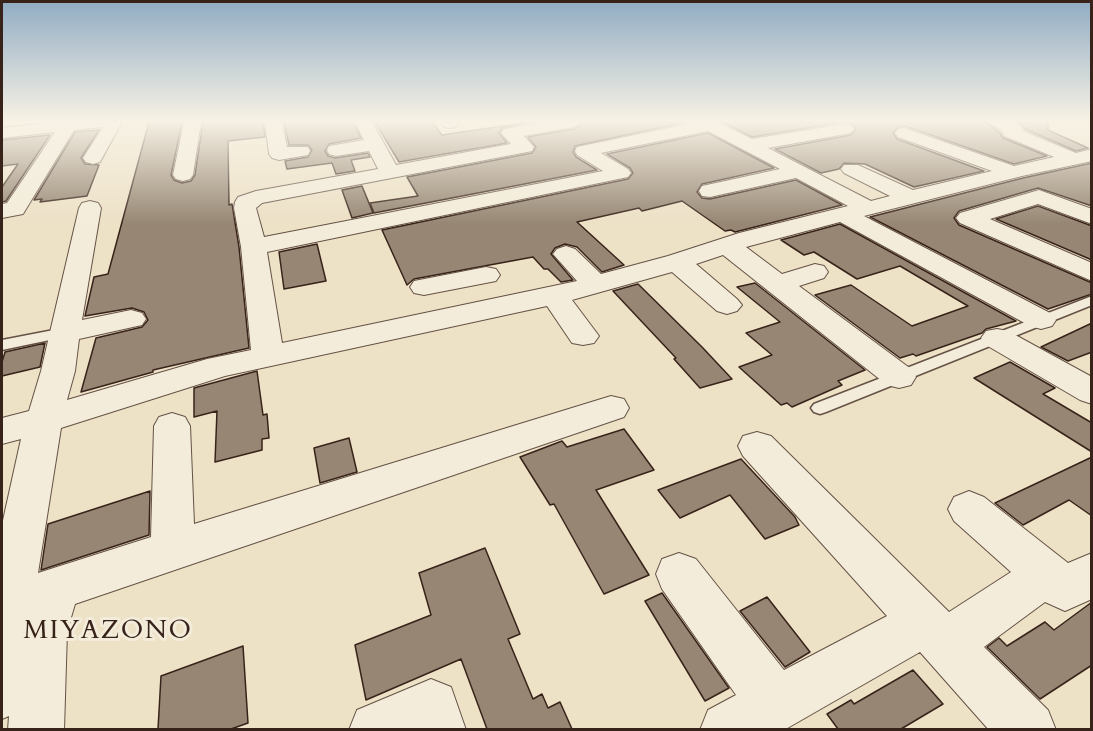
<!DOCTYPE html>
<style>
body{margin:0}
#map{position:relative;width:1093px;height:731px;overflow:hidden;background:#ede1c6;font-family:Cardo,serif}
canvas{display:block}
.frame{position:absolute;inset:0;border:3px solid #38231a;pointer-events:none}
</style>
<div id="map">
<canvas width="1093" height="731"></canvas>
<div class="frame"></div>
</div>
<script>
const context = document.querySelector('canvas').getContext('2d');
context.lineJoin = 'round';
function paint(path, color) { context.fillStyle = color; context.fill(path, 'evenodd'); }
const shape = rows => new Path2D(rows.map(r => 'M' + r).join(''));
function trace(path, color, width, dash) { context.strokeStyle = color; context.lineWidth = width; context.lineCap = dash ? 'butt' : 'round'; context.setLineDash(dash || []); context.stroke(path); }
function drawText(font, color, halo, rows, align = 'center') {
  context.font = font + ' Cardo,serif'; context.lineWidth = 6; context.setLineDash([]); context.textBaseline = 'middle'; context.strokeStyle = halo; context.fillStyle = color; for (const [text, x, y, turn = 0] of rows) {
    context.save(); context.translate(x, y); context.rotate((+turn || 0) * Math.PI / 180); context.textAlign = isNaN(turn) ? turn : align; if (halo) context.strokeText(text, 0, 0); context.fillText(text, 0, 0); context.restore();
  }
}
const building = shape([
 [149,122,182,122,171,175,174,180,182,183,191,181,195,175,203,122,263,122,265,137,228,141,229,205,232,204,239,247,249,348,153,370,153,372,81,392,96,338,142,327,148,320,144,312,132,308,85,316,94,277,108,274,149,122],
 [284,122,353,122,361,138,329,144,325,151,328,156,335,158,368,153,370,157,351,160,355,171,336,174,332,163,287,169,285,161,308,157,312,150,308,145,289,145,284,122],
 [375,122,432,122,442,135,530,122,502,128,499,133,507,143,399,162,375,122],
 [593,122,686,122,575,146,573,152,576,157,597,170,374,213,370,203,418,196,407,177,532,153,536,147,528,137,574,129,583,124,593,122],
 [723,122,843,122,752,137,723,122],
 [847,122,986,122,1000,133,1003,138,1047,156,1014,164,905,126,898,127,893,133,897,139,984,171,914,187,865,164,844,163,839,169,821,173,775,149,851,135,856,129,853,124,847,122],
 [1017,122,1048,122,1048,130,1088,148,1076,151,1025,129,1022,124,1017,122],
 [99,130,81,158,85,164,99,165,87,196,40,202,42,199,34,200,75,132,99,130],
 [708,133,774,168,702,184,697,192,702,198,710,199,796,180,842,205,735,232,731,230,725,231,682,201,642,211,639,208,577,222,624,265,602,272,577,247,565,244,555,248,551,254,573,280,561,282,548,269,544,269,533,257,414,279,407,285,382,230,628,179,633,173,630,168,607,154,708,133],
 [50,135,6,201,2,202,2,187,18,164,2,166,2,140,50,135],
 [1092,163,1092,206,1038,188,959,211,954,218,959,225,1092,283,1092,294,1048,309,870,217,1023,178,1092,163],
 [362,186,373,213,352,218,342,190,362,186],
 [1038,206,1092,226,1092,260,996,219,1038,206],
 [840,224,1016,321,986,329,982,333,916,356,913,354,900,358,815,295,851,285,912,326,968,306,900,266,857,279,814,252,804,255,781,240,840,224],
 [317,244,326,281,284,289,279,252,317,244],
 [755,283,865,370,838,381,842,385,792,407,787,403,781,405,739,367,772,355,746,333,780,322,737,287,755,283],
 [638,284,702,347,732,379,700,388,674,359,676,358,613,291,638,284],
 [1092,323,1092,352,1068,361,1041,347,1092,323],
 [45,343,40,367,2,376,2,362,5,352,45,343],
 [1010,362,1055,388,1043,394,1092,423,1092,452,974,378,1010,362],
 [257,371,263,415,267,414,269,438,262,439,262,450,215,462,217,411,194,417,194,388,257,371],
 [624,429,654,470,596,490,649,575,604,594,554,504,550,505,520,457,562,441,567,447,624,429],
 [349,438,357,472,320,483,314,448,349,438],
 [1092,457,1092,516,1069,500,1023,525,995,503,1092,457],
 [741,459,795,517,799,525,765,539,730,495,680,518,658,490,741,459],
 [150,491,149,535,41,570,48,524,150,491],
 [485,548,520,634,508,639,533,699,542,694,548,708,560,702,572,729,487,729,461,659,366,700,355,645,431,615,419,573,485,548],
 [662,593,729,688,705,701,645,601,662,593],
 [767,597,810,652,785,667,740,611,767,597],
 [1092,602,1092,665,1040,699,987,647,999,638,1007,646,1045,622,1054,630,1092,602],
 [243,646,248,723,231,729,158,729,161,676,243,646],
 [913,670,943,704,901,729,838,729,827,714,851,700,854,704,913,670]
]);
const lane = shape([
 [1092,296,1092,305,826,412,820,414,814,412,811,408,814,404,1092,296],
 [64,328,72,333,69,336,2,350,2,340,64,328]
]);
const street = shape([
 [53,122,122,122,100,162,93,164,86,162,83,158,103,127,74,130,23,214,2,218,2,204,7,203,55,132,2,138,2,128,53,122],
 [184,122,201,122,193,175,190,179,183,181,176,179,173,175,184,122],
 [265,122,282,122,287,147,308,147,310,151,308,155,279,160,272,158,269,154,265,122],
 [355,122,372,122,396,165,511,144,501,133,504,129,510,128,543,122,582,122,574,127,524,136,534,147,532,151,262,203,256,208,264,237,603,171,577,155,575,151,577,147,697,122,718,122,752,139,845,124,851,125,854,129,851,133,768,148,871,201,890,196,844,173,841,169,844,165,858,165,913,190,992,171,898,137,895,133,898,129,904,128,1014,166,1054,157,1004,136,1002,131,988,122,1011,122,1021,126,1023,131,1076,153,1092,149,1092,161,1022,176,864,216,1052,314,1056,320,1052,326,1041,329,1030,326,840,222,746,247,782,274,815,264,824,266,828,272,824,278,799,286,911,369,916,377,911,385,899,388,887,385,723,255,696,264,737,299,742,305,737,311,727,314,717,311,672,272,572,300,599,336,594,343,583,345,572,343,547,306,225,376,61,428,38,573,151,537,154,426,159,417,172,413,185,417,190,426,194,524,611,396,624,399,629,408,624,417,75,604,67,631,64,730,8,730,9,716,2,719,2,525,21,439,2,444,2,418,29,411,41,371,79,208,82,203,90,201,98,203,101,208,82,320,131,310,142,313,146,319,142,325,79,339,75,371,67,400,207,359,251,350,241,247,234,208,235,202,238,197,256,191,378,169,369,151,336,156,329,154,327,150,329,146,364,140,355,122],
 [708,131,780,169,702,186,699,191,702,196,710,197,796,178,848,206,739,233,668,256,601,274,575,249,566,246,557,249,553,254,577,281,282,343,267,252,628,177,631,173,628,169,601,153,708,131],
 [441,122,459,122,459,123,456,127,450,128,444,127,441,122],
 [1039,190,1092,209,1092,224,1038,204,990,219,1092,263,1092,281,960,223,956,218,960,213,1039,190],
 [486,267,496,269,500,275,496,281,424,295,414,293,410,287,414,281,486,267],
 [997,329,1008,331,1092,377,1092,404,1080,400,986,345,981,338,986,331,997,329],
 [757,432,771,436,949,612,1011,572,954,521,948,509,954,497,969,491,984,497,1068,563,1092,553,1092,599,1065,611,1045,602,984,647,1048,710,1056,730,989,730,920,652,784,730,700,730,708,710,736,695,662,589,656,574,662,559,679,553,696,559,784,670,887,616,743,456,738,446,743,436,757,432],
 [431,679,451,687,466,730,349,730,357,710,431,679]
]);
const nearQuarternames = [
 ["MIYAZONO",108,632]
];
paint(building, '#968673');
trace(building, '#38231a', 1.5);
trace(lane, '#655245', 3);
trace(street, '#655245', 2);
paint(lane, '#f3ecda');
paint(street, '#f3ecda');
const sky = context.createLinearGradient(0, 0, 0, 224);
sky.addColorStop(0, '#91acc3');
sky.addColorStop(0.54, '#f7f2e5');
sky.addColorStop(1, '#f7f2e500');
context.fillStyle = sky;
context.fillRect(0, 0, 1093, 224);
context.letterSpacing = '1.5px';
drawText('26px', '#38231a', '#f3ecda', nearQuarternames);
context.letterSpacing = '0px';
</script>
